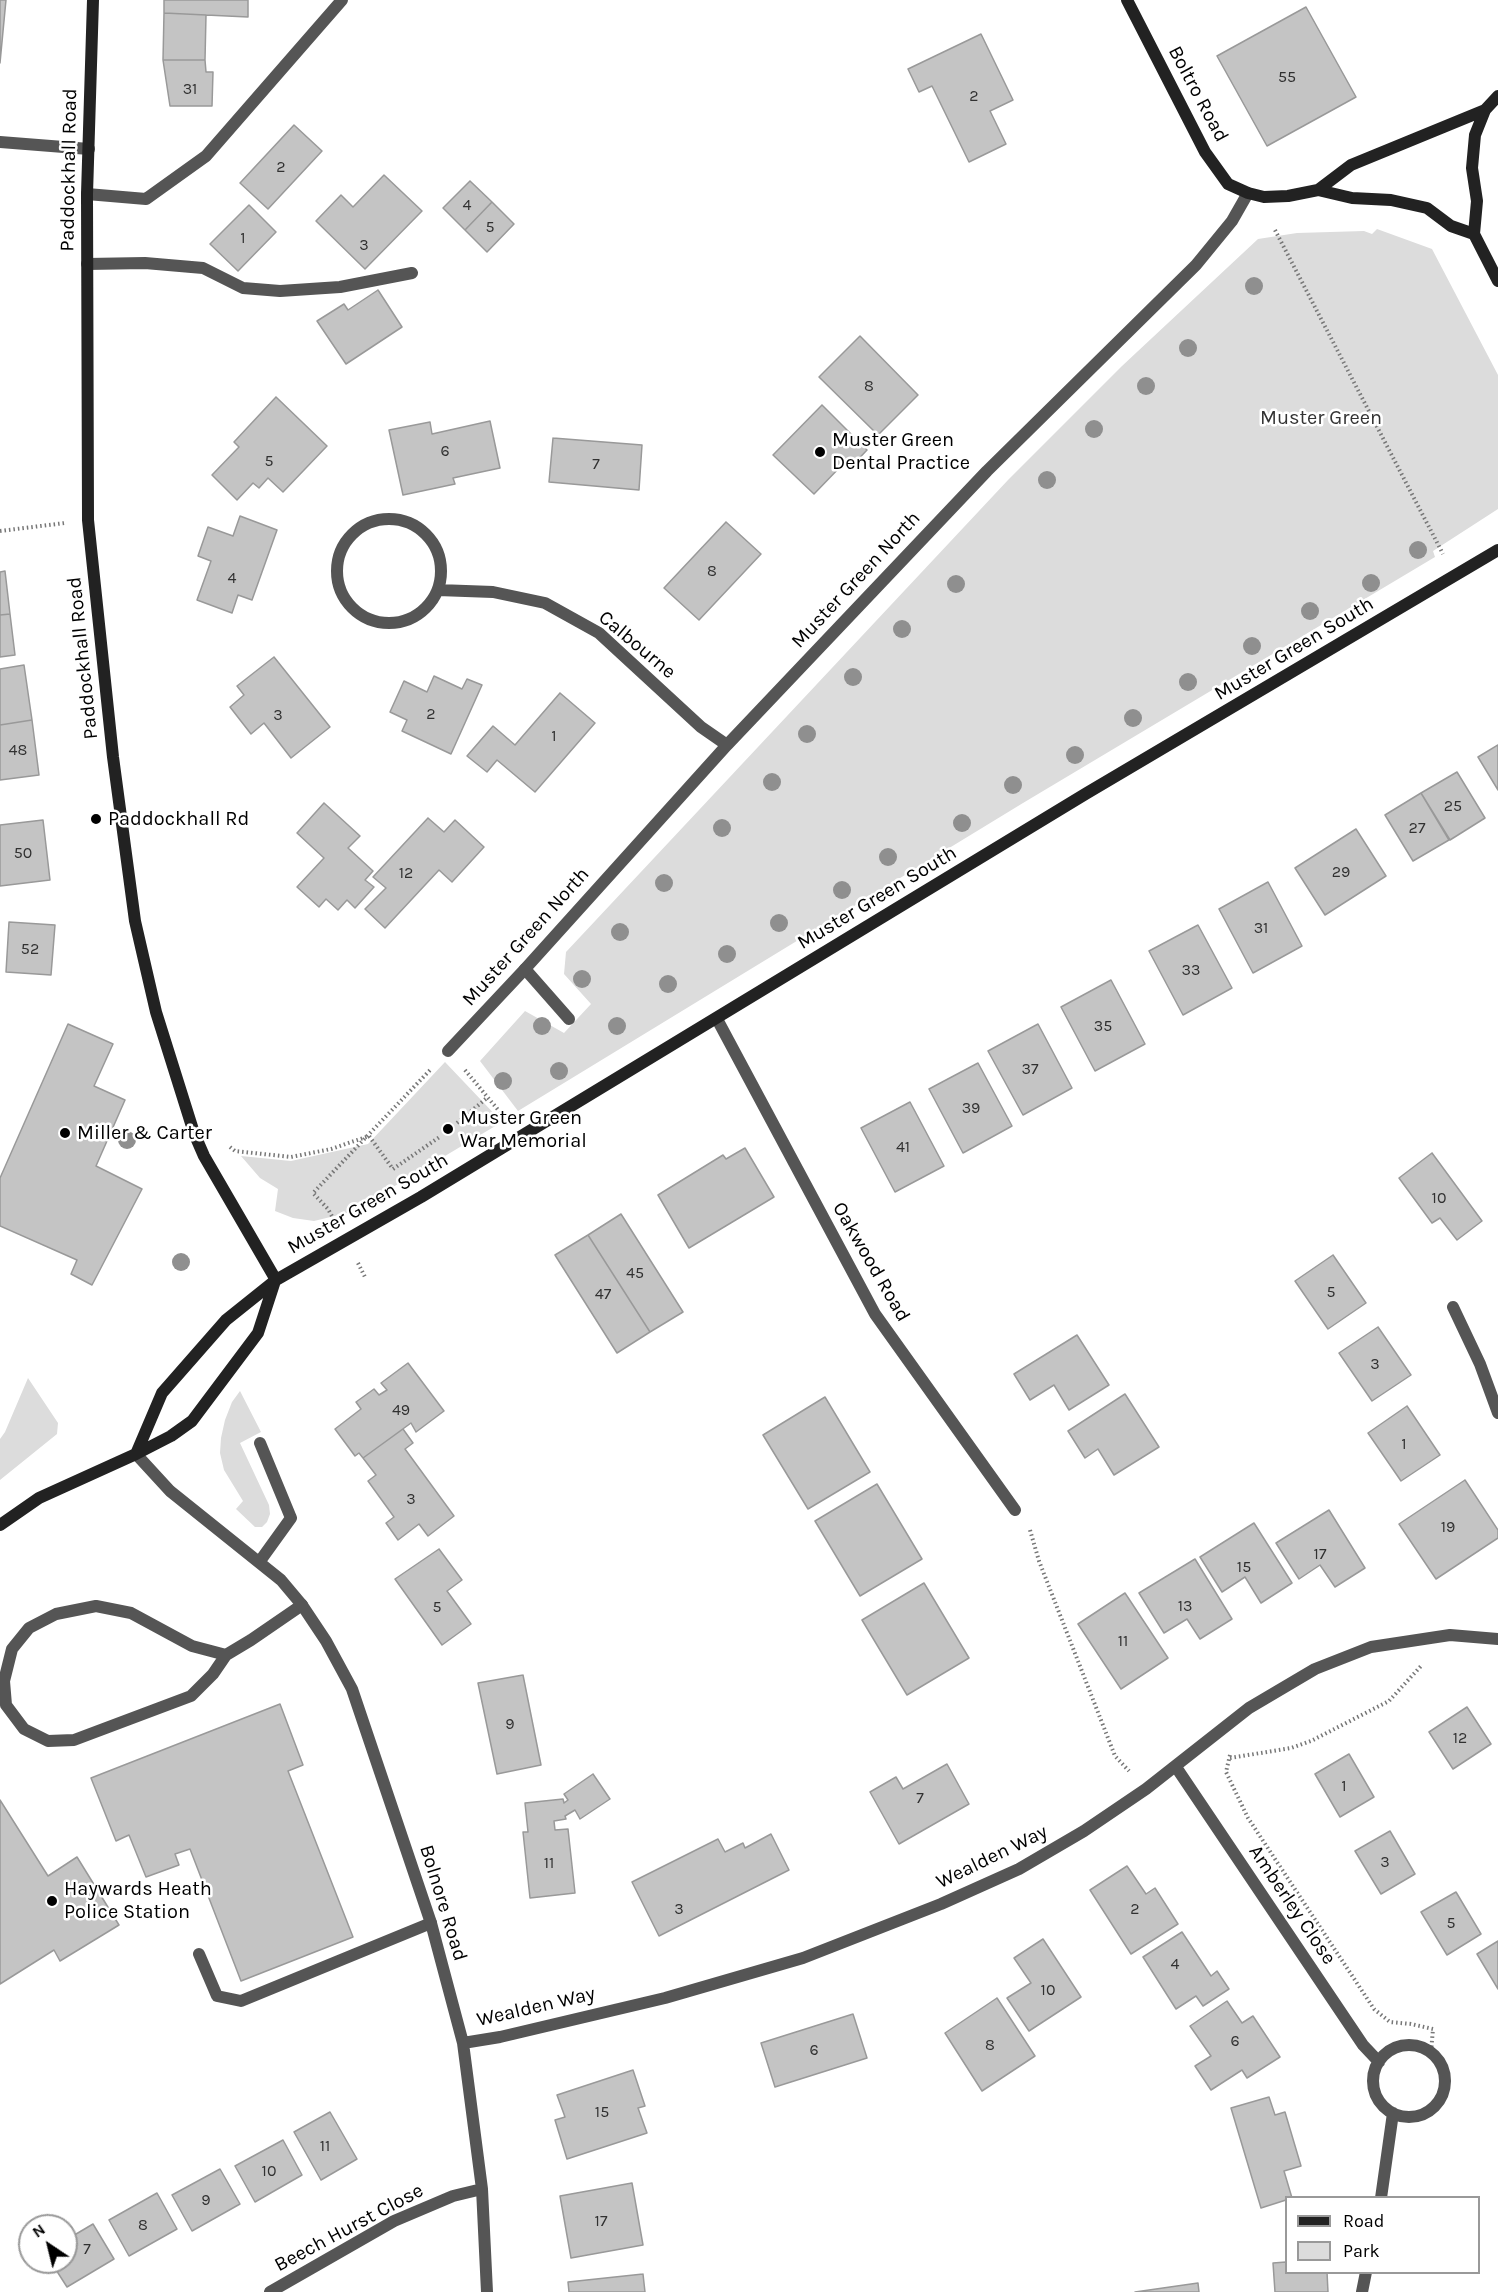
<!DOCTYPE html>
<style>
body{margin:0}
#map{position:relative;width:1498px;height:2292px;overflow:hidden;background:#fff;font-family:Karla,sans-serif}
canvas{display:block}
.legend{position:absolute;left:1285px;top:2196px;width:195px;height:78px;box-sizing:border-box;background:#fff;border:2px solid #999;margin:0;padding:8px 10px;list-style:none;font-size:18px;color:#000}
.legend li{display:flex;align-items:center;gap:12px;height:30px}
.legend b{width:30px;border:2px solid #999}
.north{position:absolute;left:18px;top:2214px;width:60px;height:60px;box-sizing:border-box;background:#fff;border:2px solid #999;border-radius:50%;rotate:325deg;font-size:16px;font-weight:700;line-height:24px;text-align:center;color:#000}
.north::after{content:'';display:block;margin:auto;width:21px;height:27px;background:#000;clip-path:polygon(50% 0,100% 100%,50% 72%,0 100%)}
</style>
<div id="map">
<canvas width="1498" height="2292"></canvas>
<ul class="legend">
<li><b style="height:8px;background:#222"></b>Road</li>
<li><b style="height:16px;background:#dcdcdc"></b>Park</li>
</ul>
<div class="north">N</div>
</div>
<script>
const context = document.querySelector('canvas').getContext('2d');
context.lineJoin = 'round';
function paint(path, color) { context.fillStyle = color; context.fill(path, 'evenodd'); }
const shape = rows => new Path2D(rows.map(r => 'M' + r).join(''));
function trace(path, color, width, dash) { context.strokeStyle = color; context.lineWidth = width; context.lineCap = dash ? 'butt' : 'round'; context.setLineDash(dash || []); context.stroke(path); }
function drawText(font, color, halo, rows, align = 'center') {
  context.font = font + ' Karla,sans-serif'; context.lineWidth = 5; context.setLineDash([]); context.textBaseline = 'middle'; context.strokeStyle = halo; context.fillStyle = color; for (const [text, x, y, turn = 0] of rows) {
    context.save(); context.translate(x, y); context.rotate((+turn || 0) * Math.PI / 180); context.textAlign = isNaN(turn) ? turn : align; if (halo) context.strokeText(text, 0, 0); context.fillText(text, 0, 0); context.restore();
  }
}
const green = shape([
 [1377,229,1432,249,1498,375,1498,509,1433,551,1435,557,1023,803,518,1111,480,1061,525,1011,564,1033,591,1004,564,974,566,952,1008,480,1122,366,1258,239,1297,233,1364,231,1372,234],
 [445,1062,502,1122,351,1212,314,1221,293,1218,275,1211,278,1189,260,1178,241,1156,291,1161,368,1144],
 [28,1378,58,1423,57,1434,0,1480,0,1439,5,1432],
 [240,1391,261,1432,240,1443,269,1505,270,1514,267,1522,262,1527,255,1527,236,1509,243,1501,224,1470,220,1453,221,1438,225,1420,232,1402]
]);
const building = shape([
 [0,0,6,0,0,63,0,0],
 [164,0,248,0,248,17,164,13,164,0],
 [1306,7,1356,97,1267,146,1217,56,1306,7],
 [164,13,206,15,205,60,163,60,164,13],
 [981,34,1013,100,990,111,1006,144,969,162,932,86,919,92,908,69,981,34],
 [163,60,205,60,206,72,213,72,212,106,170,106,163,60],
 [294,125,322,151,268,209,240,183,294,125],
 [384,175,422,211,365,269,316,221,341,195,353,207,384,175],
 [470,181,492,202,465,230,443,208,470,181],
 [492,202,514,224,487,252,465,230,492,202],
 [249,205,276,232,238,271,210,244,249,205],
 [378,290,402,327,346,364,317,321,344,304,348,310,378,290],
 [860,336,918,395,878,435,819,377,860,336],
 [276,397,327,446,283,492,268,478,259,488,253,483,237,500,212,475,239,447,234,442,276,397],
 [822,405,867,450,849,469,843,464,814,494,773,455,822,405],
 [490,421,500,468,453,478,455,484,403,495,389,430,430,422,432,434,490,421],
 [553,438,642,445,639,490,549,482,553,438],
 [240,516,277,530,252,600,238,595,232,613,197,600,211,561,198,556,208,527,233,536,240,516],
 [726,522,761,554,699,620,664,588,726,522],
 [5,571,10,614,0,615,0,572,5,571],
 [10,614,15,655,0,657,0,615,10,614],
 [274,657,330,727,291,758,264,723,251,734,230,707,244,695,237,686,274,657],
 [24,665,32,720,0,725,0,669,24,665],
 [434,676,462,689,467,679,482,685,451,754,402,731,407,720,390,712,404,681,427,692,434,676],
 [560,693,595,723,535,792,497,760,487,772,467,756,493,726,515,745,560,693],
 [32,720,39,775,0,780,0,725,32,720],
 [1498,745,1498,790,1478,757,1498,745],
 [1457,772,1485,818,1450,840,1421,793,1457,772],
 [1421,793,1449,840,1413,861,1385,815,1421,793],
 [324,803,360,836,348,848,373,871,365,880,374,887,355,908,347,900,338,910,326,899,319,907,297,887,324,858,297,833,324,803],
 [428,818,444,832,455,820,484,847,452,882,439,870,385,928,365,909,386,888,373,877,428,818],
 [43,820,50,880,0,886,0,825,43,820],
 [1356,829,1386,876,1325,915,1295,868,1356,829],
 [1268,882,1302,946,1253,973,1219,909,1268,882],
 [9,922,55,925,51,975,6,972,9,922],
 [1198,925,1232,988,1183,1015,1149,951,1198,925],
 [1111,980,1145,1044,1095,1071,1061,1007,1111,980],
 [68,1024,113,1044,94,1086,125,1100,96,1166,142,1189,92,1285,71,1274,77,1260,0,1226,0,1178,68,1024],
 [1038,1024,1072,1088,1023,1115,988,1051,1038,1024],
 [978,1063,1012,1126,963,1153,929,1089,978,1063],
 [910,1102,944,1166,895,1192,861,1128,910,1102],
 [745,1148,774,1197,689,1248,658,1195,723,1155,726,1159,745,1148],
 [1432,1153,1482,1221,1457,1240,1440,1218,1432,1223,1399,1178,1432,1153],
 [621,1214,683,1312,650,1332,588,1235,621,1214],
 [588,1235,650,1332,617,1353,555,1255,588,1235],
 [1333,1255,1366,1303,1328,1329,1295,1281,1333,1255],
 [1378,1327,1411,1375,1372,1401,1339,1353,1378,1327],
 [1077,1335,1109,1385,1069,1410,1054,1385,1030,1400,1014,1374,1077,1335],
 [408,1363,444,1411,416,1432,411,1423,363,1458,359,1453,355,1456,335,1429,361,1409,356,1402,374,1389,379,1395,387,1390,381,1383,408,1363],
 [1125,1394,1159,1447,1114,1475,1098,1449,1085,1458,1068,1431,1125,1394],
 [825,1397,870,1472,808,1509,763,1435,825,1397],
 [1407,1406,1440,1455,1401,1481,1368,1433,1407,1406],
 [403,1429,413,1443,405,1449,454,1516,428,1536,419,1524,398,1540,386,1523,394,1517,368,1481,376,1475,363,1458,403,1429],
 [1465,1480,1498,1530,1498,1538,1436,1579,1399,1524,1465,1480],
 [877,1484,922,1559,860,1596,815,1521,877,1484],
 [1329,1510,1365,1568,1335,1587,1320,1565,1299,1579,1276,1543,1329,1510],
 [1254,1523,1292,1583,1261,1603,1245,1577,1222,1592,1200,1557,1254,1523],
 [439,1549,462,1580,447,1591,471,1624,442,1645,395,1579,439,1549],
 [1195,1559,1232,1619,1200,1639,1187,1619,1164,1633,1139,1593,1195,1559],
 [924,1583,969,1658,907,1695,862,1620,924,1583],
 [1125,1593,1168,1658,1121,1689,1078,1624,1125,1593],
 [523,1675,541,1765,497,1774,478,1683,523,1675],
 [280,1704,303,1765,288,1771,353,1937,241,1981,190,1849,175,1854,179,1865,146,1877,129,1835,116,1841,91,1778,280,1704],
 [1467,1707,1491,1744,1453,1769,1429,1732,1467,1707],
 [1349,1754,1374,1797,1340,1817,1315,1774,1349,1754],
 [947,1764,969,1804,899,1844,870,1792,896,1777,903,1789,947,1764],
 [593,1774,610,1799,580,1819,575,1810,565,1816,566,1819,554,1821,555,1830,568,1829,575,1893,530,1898,523,1832,528,1832,525,1803,563,1799,564,1803,568,1800,564,1794,593,1774],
 [0,1800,48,1876,77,1857,119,1925,60,1961,54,1950,0,1984,0,1800],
 [1390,1831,1415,1874,1381,1894,1355,1851,1390,1831],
 [771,1834,789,1870,659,1936,632,1882,718,1839,725,1852,743,1843,745,1848,771,1834],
 [1127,1866,1146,1894,1155,1888,1178,1924,1131,1954,1090,1890,1127,1866],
 [1456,1892,1481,1934,1447,1955,1421,1912,1456,1892],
 [1182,1932,1211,1976,1217,1971,1229,1989,1203,2006,1196,1996,1176,2009,1143,1957,1182,1932],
 [1043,1939,1081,1997,1029,2031,1007,1998,1031,1983,1014,1958,1043,1939],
 [1498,1941,1498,1989,1477,1954,1498,1941],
 [997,1998,1035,2056,982,2091,945,2033,997,1998],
 [1227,2001,1242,2023,1253,2016,1280,2057,1247,2078,1242,2070,1211,2090,1195,2066,1211,2056,1190,2026,1227,2001],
 [853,2014,867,2058,775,2087,761,2043,853,2014],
 [633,2070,645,2106,638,2108,647,2133,567,2159,555,2120,565,2117,557,2095,633,2070],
 [1269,2097,1275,2115,1285,2112,1301,2166,1284,2171,1292,2198,1286,2198,1286,2200,1261,2208,1231,2108,1269,2097],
 [330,2112,357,2159,321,2180,294,2132,330,2112],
 [283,2140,302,2175,255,2202,235,2166,283,2140],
 [220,2169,240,2204,192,2231,172,2195,220,2169],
 [632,2183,643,2245,571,2258,560,2196,632,2183],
 [157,2193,177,2229,129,2256,109,2220,157,2193],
 [93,2224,114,2259,67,2287,51,2262,66,2262,66,2240,93,2224],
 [1286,2262,1286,2272,1327,2272,1328,2292,1275,2292,1273,2263,1286,2262],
 [643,2274,645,2292,569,2292,568,2282,643,2274],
 [1198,2283,1199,2292,1135,2292,1198,2283]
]);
const path = shape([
 [1275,230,1443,554],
 [0,531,65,523],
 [465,1070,504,1117],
 [457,1123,488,1097],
 [230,1147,235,1151,291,1157,331,1149,369,1136,393,1169,441,1136],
 [334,1220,328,1209,313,1193,431,1069],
 [358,1263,365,1277],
 [1030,1530,1039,1561,1115,1756,1129,1771],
 [1230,1755,1226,1772,1248,1818,1374,2009,1390,2022,1411,2024,1433,2029,1431,2052],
 [1230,1758,1291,1748,1311,1741,1389,1701,1421,1666]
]);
const lane = shape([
 [87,194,146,199,206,156,342,0],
 [525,969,569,1019],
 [260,1443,291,1518,260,1561],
 [226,1655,192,1646,131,1613,96,1606,56,1614,29,1628,12,1649,4,1681,6,1705,24,1729,48,1741,74,1740,191,1696,213,1674,226,1655,251,1640,302,1605],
 [199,1954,217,1996,241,2001,431,1923]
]);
const street = shape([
 [0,142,89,149],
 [87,264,145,263,203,268,243,288,280,291,340,287,412,273],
 '337 571a52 52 0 1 1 104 0a52 52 0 1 1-104 0Z',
 [438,590,493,592,545,603,599,633,701,727,727,745],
 [717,1019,875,1314,1015,1510],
 [448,1051,525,969,727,745,987,471,1196,265,1232,221,1248,193],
 [1453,1307,1480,1364,1498,1413],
 [136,1454,170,1491,281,1580,302,1605,326,1641,352,1689,431,1923,463,2043,482,2189,487,2292],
 [1176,1767,1363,2045,1379,2062],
 [463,2043,500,2037,665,1998,803,1958,941,1904,1019,1869,1084,1831,1146,1789,1249,1708,1315,1669,1371,1647,1450,1635,1498,1639],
 '1373 2081a36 36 0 1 1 72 0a36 36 0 1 1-72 0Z',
 [1381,2198,1393,2113],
 [270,2292,394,2221,453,2196,482,2189],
 [1362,2292,1366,2272]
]);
const secondary = shape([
 [93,0,87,194,88,520,113,757,135,921,156,1012,194,1133,204,1156,276,1280],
 [1127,0,1205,152,1228,184,1248,193,1264,197,1288,196,1318,190,1352,198,1391,200,1427,208,1451,226,1474,234],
 [1485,110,1475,135,1472,168,1477,201,1474,234,1498,281],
 [1318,190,1351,165,1485,110,1498,96],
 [136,1454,162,1393,226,1320,276,1280,421,1197,1087,793,1498,550],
 [0,1525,39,1498,136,1454,171,1436,192,1421,258,1333,275,1281]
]);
const trees = [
 [1254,286],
 [1188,348],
 [1146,386],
 [1094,429],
 [1047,480],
 [1418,550],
 [1371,583],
 [956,584],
 [1310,611],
 [902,629],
 [1252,646],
 [853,677],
 [1188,682],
 [1133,718],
 [807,734],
 [1075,755],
 [772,782],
 [1013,785],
 [962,823],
 [722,828],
 [888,857],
 [664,883],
 [842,890],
 [779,923],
 [620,932],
 [727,954],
 [582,979],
 [668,984],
 [542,1026],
 [617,1026],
 [559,1071],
 [503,1081],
 [127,1140],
 [181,1262]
];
const markers = [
 [820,452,6,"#000"],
 [96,819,6,"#000"],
 [448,1129,6,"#000"],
 [65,1133,6,"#000"],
 [52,1901,6,"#000"]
];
const numberNames = [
 ["55",1287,77],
 ["31",190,89],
 ["2",974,96],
 ["2",281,167],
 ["4",467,205],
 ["5",490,227],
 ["1",243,238],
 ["3",364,245],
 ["8",869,386],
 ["6",445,451],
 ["5",269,461],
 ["7",596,464],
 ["8",712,571],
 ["4",232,578],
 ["2",431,714],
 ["3",278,715],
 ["1",554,736],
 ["48",18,750],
 ["25",1453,806],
 ["27",1417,828],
 ["50",23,853],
 ["29",1341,872],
 ["12",406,873],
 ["31",1261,928],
 ["52",30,949],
 ["33",1191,970],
 ["35",1103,1026],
 ["37",1030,1069],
 ["39",971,1108],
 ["41",903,1147],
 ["10",1439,1198],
 ["45",635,1273],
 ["5",1331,1292],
 ["47",603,1294],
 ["3",1375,1364],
 ["49",401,1410],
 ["1",1404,1444],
 ["3",411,1499],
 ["19",1448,1527],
 ["17",1320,1554],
 ["15",1244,1567],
 ["13",1185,1606],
 ["5",437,1607],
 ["11",1123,1641],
 ["9",510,1724],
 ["12",1460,1738],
 ["1",1344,1786],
 ["7",920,1798],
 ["3",1385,1862],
 ["11",549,1863],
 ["3",679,1909],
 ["2",1135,1909],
 ["5",1451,1923],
 ["4",1175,1964],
 ["10",1048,1990],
 ["6",1235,2041],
 ["8",990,2045],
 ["6",814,2050],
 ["15",602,2112],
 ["11",325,2146],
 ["10",269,2171],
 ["9",206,2200],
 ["17",601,2221],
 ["8",143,2225],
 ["7",87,2249]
];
const streetNames = [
 ["Boltro Road",1198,94,62],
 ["Paddockhall Road",69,170,-89],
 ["Muster Green North",856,580,-47],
 ["Calbourne",637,645,40],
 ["Muster Green South",1294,649,-31],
 ["Paddockhall Road",83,658,-96],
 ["Muster Green South",877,898,-31],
 ["Muster Green North",526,937,-48],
 ["Muster Green South",368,1204,-30],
 ["Oakwood Road",871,1262,60],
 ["Wealden Way",992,1857,-26],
 ["Bolnore Road",443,1903,73],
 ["Amberley Close",1292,1905,56],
 ["Wealden Way",536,2007,-13],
 ["Beech Hurst Close",349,2228,-28]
];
const parkNames = [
 ["Muster Green",1321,418]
];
const poiNames = [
 ["Muster Green",832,440],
 ["Dental Practice",832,463],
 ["Paddockhall Rd",108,819],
 ["Muster Green",460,1118],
 ["War Memorial",460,1141],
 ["Miller & Carter",77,1133],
 ["Haywards Heath",64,1889],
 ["Police Station",64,1912]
];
paint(green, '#dcdcdc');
paint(building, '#c4c4c4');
trace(building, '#999', 1.5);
trace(path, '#777', 4, [1.5, 3]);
trace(lane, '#555', 12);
trace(street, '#555', 12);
trace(secondary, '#222', 12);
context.fillStyle = '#8f8f8f';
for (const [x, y] of trees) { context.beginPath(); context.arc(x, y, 9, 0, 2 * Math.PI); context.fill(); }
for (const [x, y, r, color] of markers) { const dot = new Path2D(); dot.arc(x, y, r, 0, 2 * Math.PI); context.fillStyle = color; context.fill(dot); trace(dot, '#fff', 2); }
drawText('16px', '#313131', null, numberNames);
drawText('20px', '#000', '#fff', streetNames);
drawText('20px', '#333', '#fff', parkNames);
drawText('20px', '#000', '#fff', poiNames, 'left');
</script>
